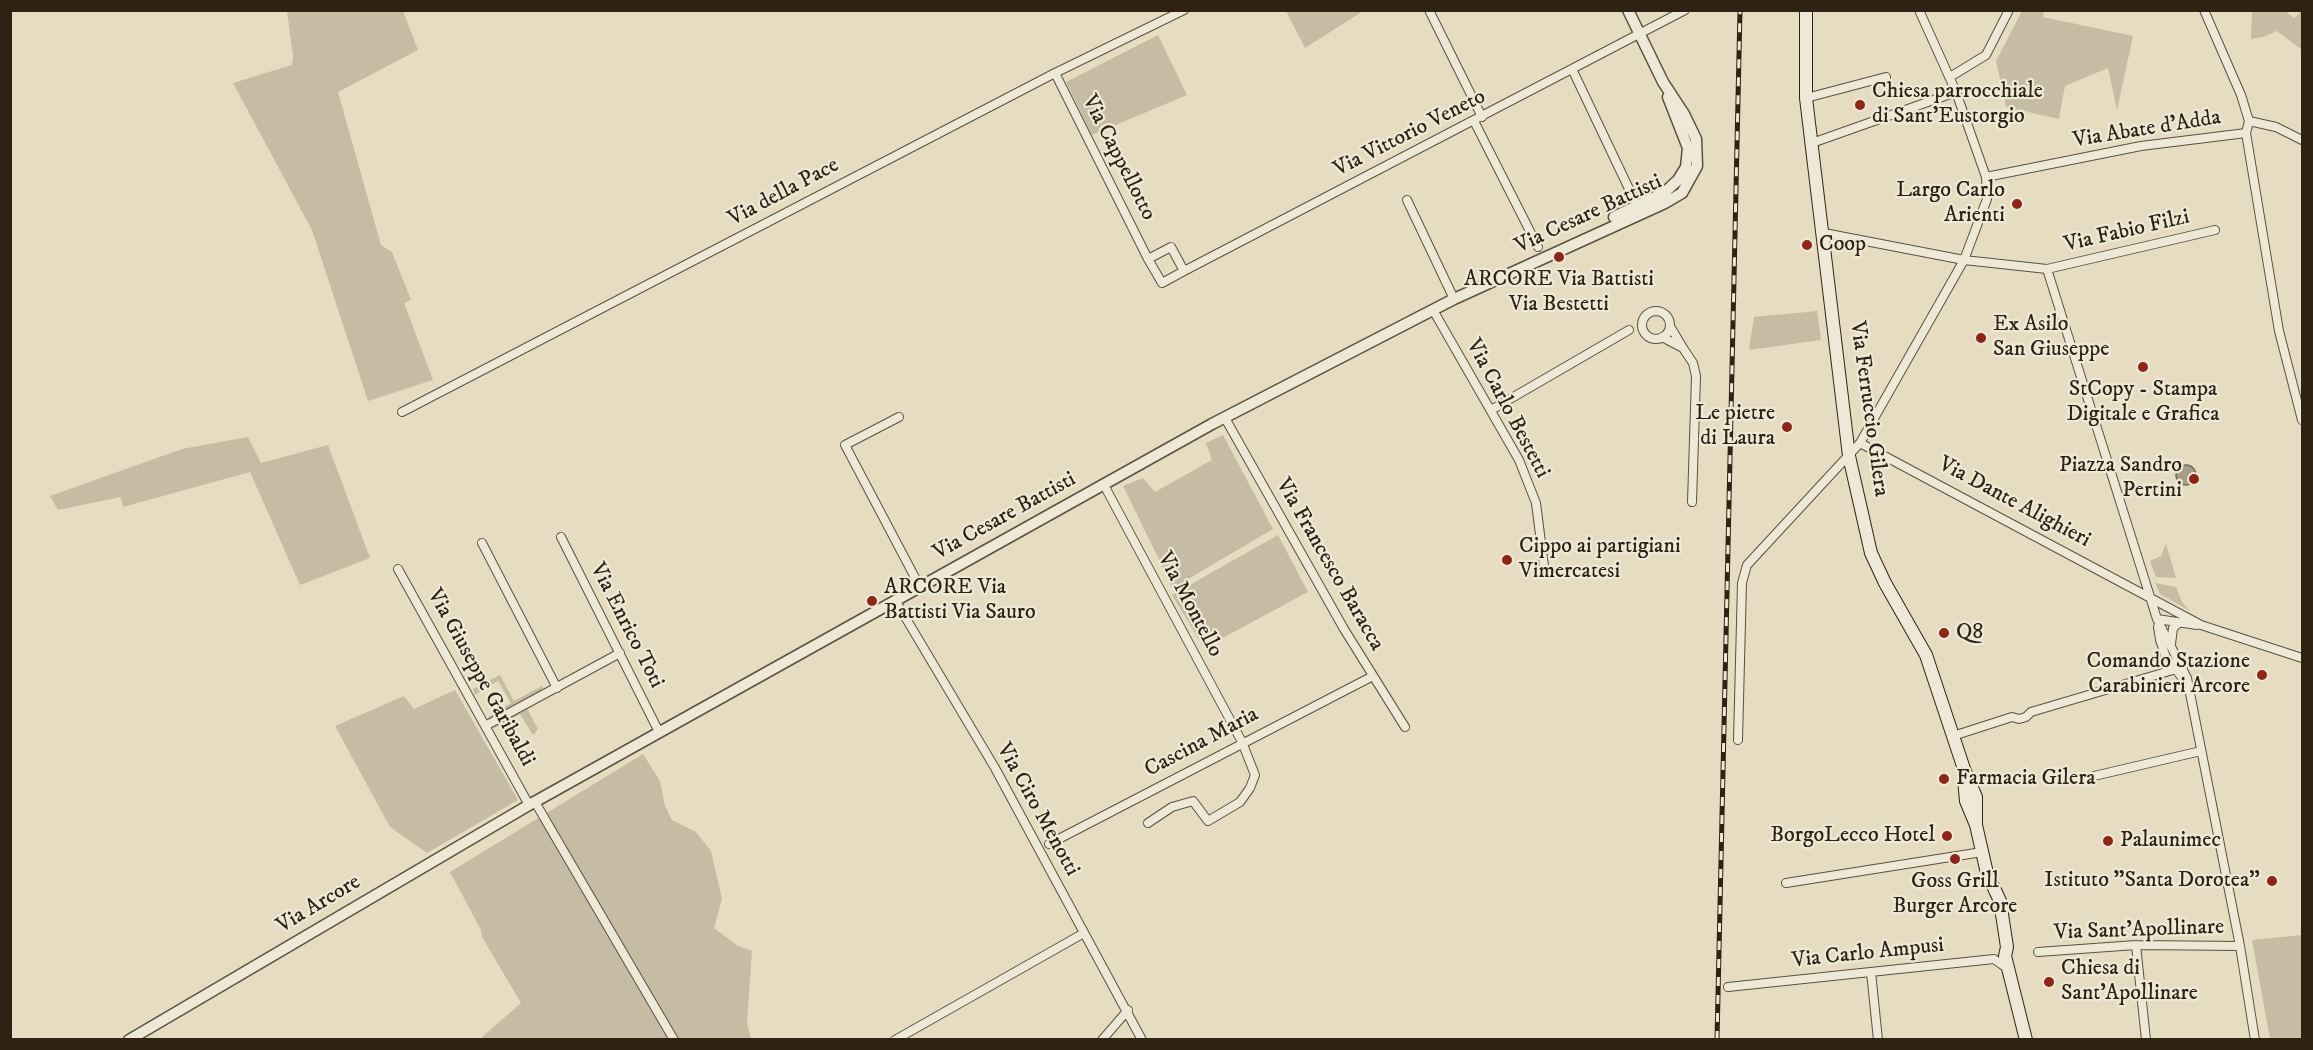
<!DOCTYPE html>
<style>
body{margin:0}
#map{position:relative;width:2313px;height:1050px;overflow:hidden;background:#e5dcc2;font-family:"IM FELL DW Pica",serif}
canvas{display:block}
.frame{position:absolute;inset:0;border:12px solid #302212;pointer-events:none}
</style>
<div id="map">
<canvas width="2313" height="1050"></canvas>
<div class="frame"></div>
</div>
<script>
const context = document.querySelector('canvas').getContext('2d');
context.lineJoin = 'round';
function paint(path, color) { context.fillStyle = color; context.fill(path, 'evenodd'); }
const shape = rows => new Path2D(rows.map(r => 'M' + r).join(''));
function trace(path, color, width, dash) { context.strokeStyle = color; context.lineWidth = width; context.lineCap = dash ? 'butt' : 'round'; context.setLineDash(dash || []); context.stroke(path); }
function drawText(font, color, halo, rows, align = 'center') {
  context.font = font + ' "IM FELL DW Pica",serif'; context.lineWidth = 4.5; context.setLineDash([]); context.textBaseline = 'middle'; context.strokeStyle = halo; context.fillStyle = color; for (const [text, x, y, turn = 0] of rows) {
    context.save(); context.translate(x, y); context.rotate((+turn || 0) * Math.PI / 180); context.textAlign = isNaN(turn) ? turn : align; if (halo) context.strokeText(text, 0, 0); context.fillText(text, 0, 0); context.restore();
  }
}
const green = shape([
 [287,11,403,11,418,50,338,92,381,245,392,252,411,300,404,303,433,380,368,401,312,230,233,83,292,65,293,56],
 [1286,11,1285,11,1363,11,1305,48],
 [2022,11,2044,11,2043,17,2133,36,2117,110,2108,68,2065,86,2059,119,2006,107,1996,61],
 [2252,11,2285,11,2294,18,2302,11,2302,50,2277,31,2263,37,2251,39],
 [1158,35,1187,95,1092,135,1066,82],
 [1817,311,1821,340,1749,350,1754,317],
 [1223,435,1273,529,1173,588,1123,486,1143,478,1155,492,1212,460,1206,443],
 [248,437,261,463,328,445,370,558,300,585,250,472,123,507,121,497,58,510,50,496,182,449],
 [1278,535,1308,592,1204,648,1172,595],
 [2166,544,2176,578,2156,577,2150,561,2161,556],
 [2155,583,2176,587,2182,602,2190,611,2160,594],
 [500,675,514,701,542,686,545,694,525,705,538,729,533,735,520,714,495,728,488,717,511,703,498,681,475,695,473,689],
 [455,690,518,800,427,853,390,827,335,726,404,696,414,709],
 [643,754,660,781,665,806,672,820,696,832,711,851,722,899,714,928,738,946,752,951,747,1023,751,1039,484,1039,482,1037,521,1003,482,937,481,930,450,872],
 [2302,935,2302,1039,2270,1039,2252,940]
]);
const water = shape([
 '2176 475a10 10 0 1 1 20 0a10 10 0 1 1-20 0Z'
]);
const minor = shape([
 [1429,10,1482,117],
 [2204,10,2241,95,2249,121],
 [1573,71,1639,210],
 [1055,73,1148,259,1162,283,1184,271,1171,247,1148,259],
 [1950,77,1986,55,2009,10],
 [1806,98,1886,77],
 [1474,121,1538,247],
 [2249,121,2276,127,2302,140],
 [2246,133,2279,331,2302,420],
 [1812,143,1956,92],
 [1986,177,2141,146,2246,133,2249,121],
 [1407,200,1454,299],
 [1824,233,1964,260,2047,269,2215,230],
 [2047,269,2157,619,2187,678,2240,946,2255,1040],
 [1184,271,1685,10],
 [1433,310,1519,460,1536,503,1544,566],
 '1642 325a14 14 0 1 1 28 0a14 14 0 1 1-28 0Z',
 [1662,337,1683,348,1670,326],
 [1683,348,1693,363,1696,376,1692,502],
 [1491,410,1629,330],
 [402,412,1055,73,1184,10],
 [899,417,845,445,920,587],
 [1225,418,1344,629,1405,727],
 [1860,443,2201,625,2302,658],
 [1104,485,1242,742,1255,775,1250,788,1240,802,1208,821,1193,801,1172,807,1148,823],
 [561,537,659,732],
 [482,543,557,688],
 [398,569,529,805],
 [895,600,995,768,1142,1040],
 [2157,619,2197,625],
 [2158,627,2160,640,2166,657,2187,684],
 [2171,644,2173,628,2179,623],
 [487,725,620,653],
 [1953,736,2012,717,2019,719,2026,717,2031,712,2183,667],
 [1738,740,1742,583,1747,565,1860,443,1964,260,1987,199,1986,177,1956,92,1919,10],
 [2094,776,2201,751],
 [535,802,674,1040],
 [1049,844,1373,676],
 [1786,883,1982,852],
 [2136,945,2146,1040],
 [2038,952,2136,945,2240,946],
 [1871,972,1878,1040],
 [1728,987,1994,959,2008,969],
 [895,1040,1084,933],
 [1102,1040,1128,1010]
]);
const tertiary = shape([
 [1614,217,1665,192,1678,180,1686,167,1688,148,1668,97],
 [129,1040,529,805,1212,424,1454,299,1665,203,1682,193,1697,166,1696,139,1684,114,1663,82,1628,10]
]);
const secondary = shape([
 [1806,10,1806,98,1849,456,1871,553,1885,583,1926,655,1964,769,1976,797,1976,825],
 [1964,779,1966,801,1976,825,1989,882],
 [1988,875,2000,901,2007,947,2005,956,2026,1040]
]);
const rail = shape([
 [1717,1040,1740,10]
]);
const markers = [
 [1860,105,6,"#8f2418"],
 [2017,204,6,"#8f2418"],
 [1807,245,6,"#8f2418"],
 [1559,257,6,"#8f2418"],
 [1981,338,6,"#8f2418"],
 [2143,367,6,"#8f2418"],
 [1787,427,6,"#8f2418"],
 [2194,479,6,"#8f2418"],
 [1507,560,6,"#8f2418"],
 [872,601,6,"#8f2418"],
 [1944,633,6,"#8f2418"],
 [2262,675,6,"#8f2418"],
 [1944,779,6,"#8f2418"],
 [1947,836,6,"#8f2418"],
 [2108,841,6,"#8f2418"],
 [1955,859,6,"#8f2418"],
 [2272,881,6,"#8f2418"],
 [2049,982,6,"#8f2418"]
];
const poiNames = [
 ["Chiesa parrocchiale",1872,92],
 ["di Sant'Eustorgio",1872,117],
 ["Largo Carlo",2005,191,"right"],
 ["Arienti",2005,216,"right"],
 ["Coop",1819,245],
 ["ARCORE Via Battisti",1559,280,"center"],
 ["Via Bestetti",1559,305,"center"],
 ["Ex Asilo",1993,325],
 ["San Giuseppe",1993,350],
 ["StCopy - Stampa",2143,390,"center"],
 ["Digitale e Grafica",2143,415,"center"],
 ["Le pietre",1775,414,"right"],
 ["di Laura",1775,439,"right"],
 ["Piazza Sandro",2182,466,"right"],
 ["Pertini",2182,491,"right"],
 ["Cippo ai partigiani",1519,547],
 ["Vimercatesi",1519,572],
 ["ARCORE Via",884,588],
 ["Battisti Via Sauro",884,613],
 ["Q8",1956,633],
 ["Comando Stazione",2250,662,"right"],
 ["Carabinieri Arcore",2250,687,"right"],
 ["Farmacia Gilera",1956,779],
 ["BorgoLecco Hotel",1935,836,"right"],
 ["Palaunimec",2120,841],
 ["Istituto \"Santa Dorotea\"",2260,881,"right"],
 ["Goss Grill",1955,882,"center"],
 ["Burger Arcore",1955,907,"center"],
 ["Chiesa di",2061,969],
 ["Sant'Apollinare",2061,994]
];
const streetNames = [
 ["Via Abate d'Adda",2147,130,-9],
 ["Via Vittorio Veneto",1410,134,-27],
 ["Via Cappellotto",1118,158,63],
 ["Via della Pace",784,193,-28],
 ["Via Cesare Battisti",1589,215,-25],
 ["Via Fabio Filzi",2127,232,-13],
 ["Via Carlo Bestetti",1507,409,62],
 ["Via Ferruccio Gilera",1868,409,82],
 ["Via Dante Alighieri",2014,503,28],
 ["Via Cesare Battisti",1005,517,-29],
 ["Via Francesco Baracca",1329,565,60],
 ["Via Montello",1189,605,62],
 ["Via Enrico Toti",626,626,63],
 ["Via Giuseppe Garibaldi",480,678,61],
 ["Cascina Maria",1202,743,-28],
 ["Via Ciro Menotti",1037,810,61],
 ["Via Arcore",319,905,-31],
 ["Via Sant'Apollinare",2139,931,-2],
 ["Via Carlo Ampusi",1868,954,-6]
];
paint(green, '#c6bca4');
paint(water, '#a79d86');
trace(water, '#776c58', 1.5);
trace(minor, '#5d503e', 10);
trace(tertiary, '#5d503e', 13);
trace(secondary, '#302212', 14);
trace(minor, '#eee8d7', 8);
trace(tertiary, '#eee8d7', 10);
trace(secondary, '#eee8d7', 12);
trace(rail, '#302212', 5);
trace(rail, '#eee8d7', 3, [9]);
for (const [x, y, r, color] of markers) { const dot = new Path2D(); dot.arc(x, y, r, 0, 2 * Math.PI); context.fillStyle = color; context.fill(dot); trace(dot, '#eee8d7', 2); }
drawText('22px', '#302212', '#eee8d7', poiNames, 'left');
drawText('22px', '#302212', '#eee8d7', streetNames);
</script>
